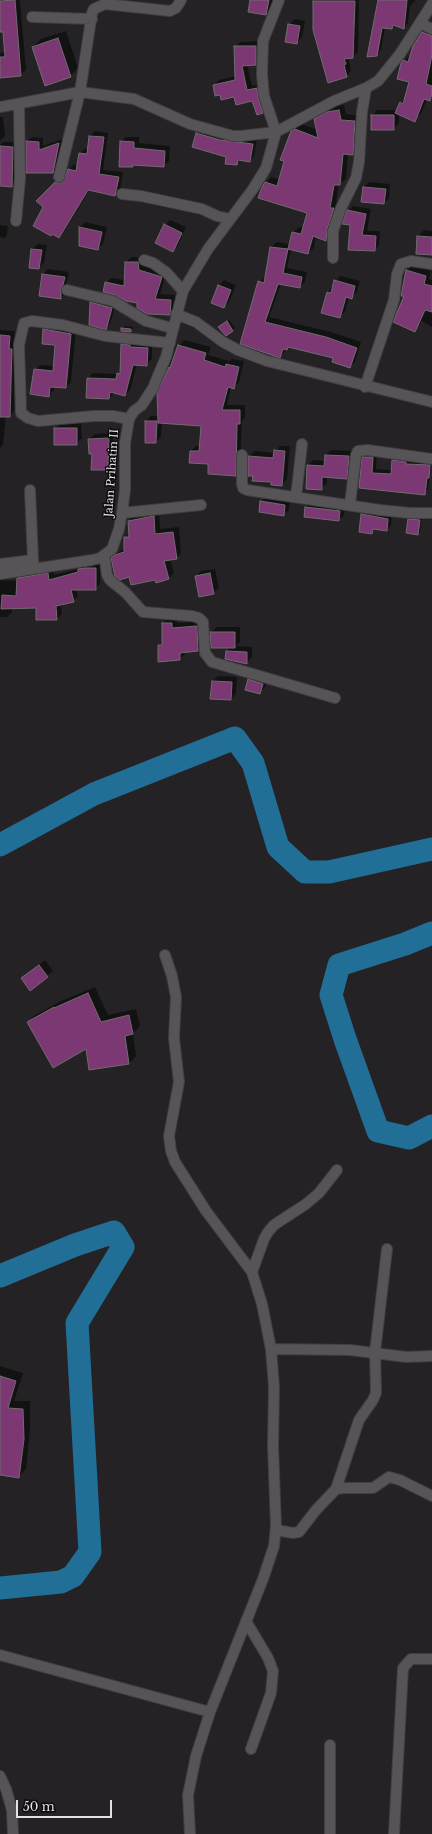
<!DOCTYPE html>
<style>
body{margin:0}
#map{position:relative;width:432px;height:1834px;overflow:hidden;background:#242225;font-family:"Libre Baskerville",serif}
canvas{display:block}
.scale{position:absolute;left:16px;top:1800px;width:96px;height:18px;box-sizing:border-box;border:2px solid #e3e1e4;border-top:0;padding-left:5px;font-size:12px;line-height:14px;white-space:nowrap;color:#e3e1e4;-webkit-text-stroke:3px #0d0c0d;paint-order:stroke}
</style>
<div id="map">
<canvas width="432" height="1834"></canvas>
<div class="scale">50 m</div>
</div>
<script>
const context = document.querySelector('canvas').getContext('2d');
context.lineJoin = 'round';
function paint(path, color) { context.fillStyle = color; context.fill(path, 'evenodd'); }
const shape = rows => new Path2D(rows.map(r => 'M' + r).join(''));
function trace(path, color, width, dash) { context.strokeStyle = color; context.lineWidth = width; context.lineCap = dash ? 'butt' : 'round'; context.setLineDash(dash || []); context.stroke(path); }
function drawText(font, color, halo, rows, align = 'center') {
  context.font = font + ' "Libre Baskerville",serif'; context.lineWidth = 3; context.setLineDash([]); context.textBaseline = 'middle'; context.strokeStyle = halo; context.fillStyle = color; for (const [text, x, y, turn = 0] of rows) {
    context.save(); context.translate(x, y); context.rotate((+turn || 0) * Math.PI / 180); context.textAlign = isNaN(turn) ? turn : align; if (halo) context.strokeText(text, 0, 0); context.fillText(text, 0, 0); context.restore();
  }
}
const shadow = shape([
 [1,0,20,0,26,70,20,75,0,77,0,53,5,52,4,31,0,31],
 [251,0,273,0,271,8,266,13],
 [314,0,359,0,358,52,349,60,351,71,346,76,314,30],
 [379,0,416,0,410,6,408,23,403,28,395,25,392,28,385,27,381,50,377,55],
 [295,19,305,21,302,37,297,43,289,25],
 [430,25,429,38,432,38,432,97,430,100,427,99,421,114,414,120,399,114,399,123,394,129,372,116,377,110,398,110,401,103,406,97,410,81,404,61,411,54,423,32],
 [66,31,78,68,70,76,33,47,41,39],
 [261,41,260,59,255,64,247,64,252,86,262,84,267,107,262,112,253,100,221,94,214,85,219,80,236,76,235,47,240,42],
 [344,105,346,114,360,116,358,148,353,154,348,153,346,179,339,184,336,202,339,203,332,234,326,240,316,236,314,248,308,253,291,249,287,268,307,272,305,282,300,287,281,284,269,317,331,332,361,342,355,362,350,367,334,358,290,346,280,356,241,343,259,282,266,277,271,248,276,242,290,244,293,233,299,227,304,228,308,213,266,183,271,177,280,180,292,132,298,126,301,124,318,130,316,119,321,113,333,107],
 [0,117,3,117,5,136,0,141],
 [202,129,225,136,257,139,254,156,249,161,242,159,237,164,197,133],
 [95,131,108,133,103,170,123,172,120,190,115,195,90,189,64,232,59,237,44,207,37,201,61,178,66,178,69,169,74,164,78,166,80,154,84,149,89,149,90,136],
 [32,137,43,138,43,146,63,139,58,168,53,172,27,141],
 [126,137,139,137,139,143,170,146,169,161,163,166,134,164,132,166,121,142],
 [3,142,17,142,17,181,12,186,0,185,0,145],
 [369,182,390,184,389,198,384,203,363,188],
 [353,206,371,209,367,231,380,231,379,245,375,250,351,224,348,211],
 [170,220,186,227,178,245,173,251,165,225],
 [85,222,107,227,103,244,97,249,80,245,80,227],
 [0,225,8,226,7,235,4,238,0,237],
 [424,230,432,231,432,254,418,236],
 [38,244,47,245,44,263,39,268,32,249],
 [131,257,143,257,167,272,160,294,175,295,175,308,169,314,138,303,106,283,111,278,126,280,126,263],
 [412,266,431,271,429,279,432,280,432,327,422,321,415,331,405,296,407,270],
 [48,269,69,272,68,278,66,283,66,293,61,298,40,295,43,274],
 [340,276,360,281,357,292,351,297,349,297,345,312,339,317,328,292],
 [224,280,236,285,229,302,224,307,219,286],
 [95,298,116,304,110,324,106,328,91,303],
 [229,320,235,328,233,330,222,325],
 [49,324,76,329,71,382,66,387,54,386,54,390,48,396,35,370,40,365,54,366,56,344,44,329],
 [125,326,133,327,133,329,131,331,122,329],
 [0,330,15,331,13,344,16,344,14,411,9,416,6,416,3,445,0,448],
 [127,339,152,343,152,359,146,365,137,364,130,390,125,395,115,392,109,398,88,378,93,373,118,374,121,371,122,345],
 [184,340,211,347,208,355,229,361,232,359,244,361,239,382,233,388,231,387,227,405,245,405,245,418,242,421,240,469,235,475,209,463,191,451,196,446,200,446,202,425,162,422,161,437,156,442,146,421,151,416,159,416,158,393,172,365,179,346],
 [81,423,82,438,76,444,55,429,60,424],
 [113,433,113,464,107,469,93,453,89,439,95,434],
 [280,446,290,446,287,479,282,485,250,475,250,456,255,451,275,453],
 [331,450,354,451,352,473,346,478,327,477,327,483,321,489,308,465,313,460,326,461,326,455],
 [368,453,377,453,376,469,393,470,393,461,398,456,432,461,428,489,423,494,360,487,363,458],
 [267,496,290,500,289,510,283,515,261,502],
 [311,502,345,506,344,515,339,520,305,516,306,507],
 [367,510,392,514,391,525,387,530,376,528,372,533,360,532,362,514],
 [159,511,160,529,179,527,181,553,176,558,170,559,174,573,169,578,130,576,112,558,122,550,125,549,125,537,130,533,129,521,134,516],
 [412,517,422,517,420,532,418,534,409,520],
 [100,563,100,584,95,589,76,589,78,596,73,601,61,604,62,614,57,619,37,607,12,608,12,612,7,617,0,617,0,580,18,581,18,578,23,573,53,569,54,575,79,569,84,564],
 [215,569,219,588,213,593,196,576,201,571],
 [168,618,177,618,177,623,202,621,203,645,198,650,185,651,185,654,180,659,159,645,163,642,163,623],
 [217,627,240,627,240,642,236,646,252,647,252,657,246,663,227,651,231,647,211,632],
 [255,675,268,678,265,687,260,693,249,680],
 [218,676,237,677,236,694,231,699,211,698,213,681],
 [45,960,53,971,30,989,22,979],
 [95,987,108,1015,136,1009,140,1026,133,1033,136,1056,129,1064,90,1069,87,1048,28,1022,35,1015,61,1001],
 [0,1366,23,1373,14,1401,30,1401,30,1430,26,1469,19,1477,0,1474]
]);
const river = shape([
 [0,845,94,794,235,738,253,763,278,847,305,872,329,872,432,849],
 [432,933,405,944,339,965,331,995,345,1039,378,1131,409,1138,432,1126],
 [0,1276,75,1245,114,1232,123,1247,77,1323,90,1552,73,1576,61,1582,0,1588]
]);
const building = shape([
 [15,0,21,76,0,78,0,57,5,57,3,32,0,32,0,1,15,0],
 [250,0,269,0,266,15,248,12,250,0],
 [378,0,407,0,404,29,393,25,392,29,382,28,377,56,367,57,378,0],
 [313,1,355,1,353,58,344,59,346,64,344,65,347,77,328,83,313,30,313,1],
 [288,24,300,26,297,44,285,42,288,24],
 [422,32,432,36,432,55,426,84,432,86,432,93,430,101,424,99,415,122,395,113,400,102,403,104,409,82,397,79,401,63,403,60,408,62,413,46,422,32],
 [58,38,71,77,45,86,32,47,58,38],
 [234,46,256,46,256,65,242,66,247,90,257,88,258,98,263,113,257,115,252,101,236,105,234,97,221,100,220,95,215,96,213,85,235,80,234,46],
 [339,110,341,120,355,121,353,155,343,154,340,185,334,185,330,208,334,208,327,229,326,241,313,236,308,254,288,249,292,232,301,234,307,213,258,198,262,187,265,182,277,186,284,161,280,160,291,131,295,129,318,138,314,119,327,112,339,110],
 [371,115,394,115,394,130,371,130,371,115],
 [196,133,220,140,253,144,250,162,238,160,237,165,225,164,226,157,192,147,196,133],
 [89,136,104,137,99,174,119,177,115,196,88,190,59,238,52,234,51,236,33,226,43,207,36,201,55,182,58,183,63,182,68,169,76,171,79,153,87,154,89,136],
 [26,141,39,142,39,150,59,143,53,173,26,173,26,141],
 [120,141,134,142,134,148,165,151,164,167,133,165,133,167,119,167,120,141],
 [0,146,13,147,12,187,0,186,0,146],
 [363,187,386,189,384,204,361,202,363,187],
 [347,210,366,214,362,235,376,236,375,251,348,250,350,225,342,224,347,210],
 [164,224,182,233,173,252,155,243,164,224],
 [79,227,102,232,98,250,79,246,79,227],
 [417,236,432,237,432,255,416,254,417,236],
 [270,247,288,249,283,273,302,277,300,288,278,284,265,322,326,337,357,348,350,368,332,362,333,358,288,347,287,350,283,349,280,358,240,344,258,281,264,283,270,247],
 [31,249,42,250,39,269,29,268,31,249],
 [125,262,138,262,139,270,162,277,155,299,171,300,170,315,147,314,137,308,137,303,126,301,115,295,103,292,105,282,124,286,125,262],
 [406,270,426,276,424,284,432,286,432,312,425,310,415,332,393,322,404,296,401,296,406,270],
 [42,274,65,277,63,285,61,289,61,299,39,296,42,274],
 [334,280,355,286,352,299,346,297,340,318,321,313,327,292,331,293,334,280],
 [218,285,231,290,224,308,211,303,218,285],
 [90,302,112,308,106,330,89,325,90,302],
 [227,321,233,331,226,336,218,327,227,321],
 [121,328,131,329,131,332,121,331,121,328],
 [43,329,71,334,66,388,50,387,49,397,30,394,34,369,53,371,55,345,42,344,43,329],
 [0,335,10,336,9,349,12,349,10,417,0,417,0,335],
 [121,344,130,345,130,347,148,348,147,366,133,365,125,396,110,392,109,399,86,398,87,378,116,379,117,373,120,374,121,344],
 [178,345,206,353,204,360,225,367,226,364,239,367,234,389,228,387,222,410,240,410,240,424,237,424,236,476,208,474,208,464,189,463,190,451,199,451,201,426,158,423,157,393,169,367,170,368,178,345],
 [145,421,157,421,156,443,145,443,145,421],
 [54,428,77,428,77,445,54,445,54,428],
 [109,438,108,470,91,470,92,454,89,454,88,439,109,438],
 [274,450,285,451,282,486,271,485,271,482,252,481,253,476,248,476,248,456,273,458,274,450],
 [325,455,349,456,347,479,322,477,322,490,306,489,307,465,324,466,325,455],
 [362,457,373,457,372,473,391,474,392,460,406,462,406,464,430,465,429,478,427,478,425,495,359,488,362,457],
 [260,501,285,505,284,516,259,512,260,501],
 [305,507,340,511,339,521,304,517,305,507],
 [361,514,388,519,387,531,373,529,372,534,359,532,361,514],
 [154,516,155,534,173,532,177,559,164,561,169,579,156,583,155,580,131,585,129,577,120,580,115,576,111,558,115,555,124,552,124,537,129,537,128,521,154,516],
 [408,519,420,520,418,535,406,533,408,519],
 [85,568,96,568,96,590,71,590,74,602,56,606,57,620,36,620,36,608,1,609,2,595,16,596,17,578,48,573,49,580,78,572,78,569,85,568],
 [210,573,214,594,199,597,195,576,210,573],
 [162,623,172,623,172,628,197,626,198,651,180,653,180,660,158,662,158,645,162,645,162,623],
 [210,632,235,632,235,648,211,648,210,632],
 [226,651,247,652,247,664,225,659,226,651],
 [248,679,263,684,260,694,245,690,248,679],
 [212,681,232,682,231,700,210,699,212,681],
 [39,965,48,977,30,991,21,978,39,965],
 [88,993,101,1022,129,1015,133,1034,125,1036,129,1064,89,1070,86,1049,53,1068,27,1022,54,1007,54,1008,88,993],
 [0,1376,16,1381,8,1408,23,1409,24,1439,19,1478,0,1475,0,1376]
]);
const street = shape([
 [32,17,92,19],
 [420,23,432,29],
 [0,107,80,92,134,99,190,124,233,136,241,136,276,132,334,101,366,88,378,81,400,54,432,4],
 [59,177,80,92,92,13,94,9,105,4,170,11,176,8,181,0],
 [122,194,141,196,202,209,217,216,230,219],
 [16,221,20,179,19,104],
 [333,258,333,231,341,208,356,178,359,162,362,112,366,88],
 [144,260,153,263,167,273,183,291],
 [67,290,113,301,146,321,172,328],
 [176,314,196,322,223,342,238,350,267,361,432,402],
 [365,387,394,300,397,274,401,264,411,261,432,264],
 [129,419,113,416,94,416,38,421,28,418,21,413,19,345,24,323,32,321,63,325,105,336,170,343],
 [242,455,242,484,243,488,247,490,380,510,410,513,432,513],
 [30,490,33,560],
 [296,497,302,444],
 [350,504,356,455,358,451,368,450,432,459],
 [122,513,201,505],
 [100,558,105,560,107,575,110,580,125,592,143,612,192,616,199,618,203,622,205,653,212,662,335,698],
 [0,564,33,560,33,567],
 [0,574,92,560,100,558,112,549,119,529,122,513,125,490,125,443,129,419,134,411,142,405,153,388,157,378,166,357,183,291,208,249,253,189,266,168,276,132,264,96,262,74,263,41,279,0],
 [165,955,172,976,176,997,174,1038,179,1082,169,1136,171,1151,175,1162,206,1211,252,1272,262,1304,271,1349],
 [252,1272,264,1239,268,1232,274,1225,306,1204,319,1193,337,1170],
 [336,1489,359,1420,373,1400,376,1393,375,1352,387,1249],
 [276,1530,293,1533,299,1532,316,1510,336,1489,344,1488,373,1488,389,1477,400,1480,432,1496],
 [246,1621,268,1658,273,1671,271,1693,251,1749],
 [0,1655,210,1712],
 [0,1776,6,1789,12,1810,13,1834],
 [190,1834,188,1795,196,1756,210,1712,263,1579,274,1546,276,1526,273,1446,274,1387,271,1349,350,1350,406,1357,432,1356],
 [330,1834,330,1745],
 [394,1834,403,1668,411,1659,432,1659]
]);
const streetNames = [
 ["Jalan Prihatin II",112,473,-86]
];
paint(shadow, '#0007');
trace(river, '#216f96', 23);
paint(building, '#7b3872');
trace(building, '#706c70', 1);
trace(street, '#413f41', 12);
trace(street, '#575458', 10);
drawText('11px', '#e3e1e4', '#0d0c0d', streetNames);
</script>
